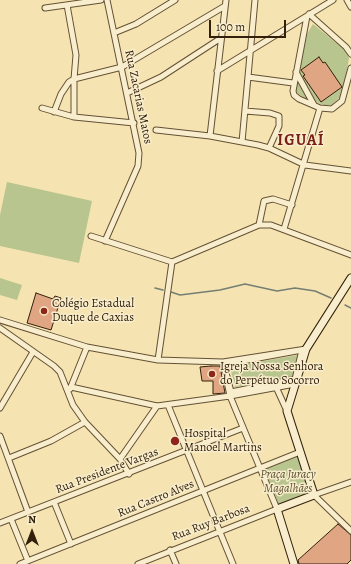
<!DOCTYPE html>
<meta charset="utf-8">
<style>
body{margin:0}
#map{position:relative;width:351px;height:564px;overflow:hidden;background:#f5e4b1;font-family:Alegreya,serif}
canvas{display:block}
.north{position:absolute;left:12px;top:512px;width:40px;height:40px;-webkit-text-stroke:3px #f8edcc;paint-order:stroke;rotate:0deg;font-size:11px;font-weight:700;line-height:16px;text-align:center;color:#33200c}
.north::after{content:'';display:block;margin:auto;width:14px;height:18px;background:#33200c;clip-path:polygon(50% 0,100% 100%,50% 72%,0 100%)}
.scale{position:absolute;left:209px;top:20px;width:77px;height:18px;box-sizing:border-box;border:2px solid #33200c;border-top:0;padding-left:5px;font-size:12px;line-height:14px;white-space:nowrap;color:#33200c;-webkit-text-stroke:3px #f8edcc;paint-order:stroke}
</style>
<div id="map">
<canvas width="351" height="564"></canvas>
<div class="north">N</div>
<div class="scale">100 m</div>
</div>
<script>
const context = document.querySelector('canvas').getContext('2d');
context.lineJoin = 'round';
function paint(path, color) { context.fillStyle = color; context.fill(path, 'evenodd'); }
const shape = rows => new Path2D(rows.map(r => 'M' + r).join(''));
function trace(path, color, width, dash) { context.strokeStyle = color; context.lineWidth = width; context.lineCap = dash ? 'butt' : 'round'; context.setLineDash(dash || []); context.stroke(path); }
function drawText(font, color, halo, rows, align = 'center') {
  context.font = font + ' Alegreya,serif'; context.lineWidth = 3; context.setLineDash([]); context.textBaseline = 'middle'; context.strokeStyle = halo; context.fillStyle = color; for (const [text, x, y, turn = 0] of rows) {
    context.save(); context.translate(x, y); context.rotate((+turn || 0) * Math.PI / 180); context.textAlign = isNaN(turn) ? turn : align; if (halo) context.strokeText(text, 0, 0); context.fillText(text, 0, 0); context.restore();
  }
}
const green = shape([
 [313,24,345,50,349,58,343,94,332,105,324,105,304,98,296,92,295,89,307,34],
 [7,182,92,201,79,263,0,246,0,215],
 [0,278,22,285,17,300,0,295],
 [298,355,293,376,235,387,230,367],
 [298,456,311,493,279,505,264,470]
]);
const stream = shape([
 [155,288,163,290],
 [171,292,180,295,220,290,245,284,277,291,295,288,315,291,331,298],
 [345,305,351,308]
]);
const building = shape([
 [319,57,323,63,325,62,342,87,321,102,303,76,305,75,301,70,319,57],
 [36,293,53,299,55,296,61,298,51,330,27,323,36,293],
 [211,366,220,366,225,393,213,394,213,381,202,381,200,367,211,366],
 [338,524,351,535,351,560,347,564,299,564,298,560,338,524]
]);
const street = shape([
 [347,0,351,7],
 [67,5,76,55,74,79,74,117],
 [45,8,101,0],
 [309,14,346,47,351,54],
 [114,33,136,24,175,0],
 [217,71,333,0],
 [296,72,314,105],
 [248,77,293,83],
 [127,93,161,77,221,38],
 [42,108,74,117,134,123],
 [320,108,332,109,342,101,351,68],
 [245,111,270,113,279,116,279,126,269,148],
 [54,112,61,94,69,82,74,79,122,67,225,6],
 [156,130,210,136,258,145,269,148,305,165,351,171],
 [210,136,226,0],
 [242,142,255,0],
 [259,225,264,201,273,199,292,205],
 [284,229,320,108,299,99,294,95,293,91,307,16],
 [91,236,172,262,259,225,271,225,351,255],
 [105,241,138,166,139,153,107,0],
 [0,320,87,347,158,360,223,362,306,349],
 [0,328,54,366,60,372,73,405,85,422,120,459,129,474],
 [302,350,295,379,231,392,224,365,226,364,302,350],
 [158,360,172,262],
 [71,387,157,406,230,396,295,384],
 [276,387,287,411],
 [70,389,87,347],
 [168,405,233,564],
 [0,408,33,352],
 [0,436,28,512],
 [9,458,51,441,85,422],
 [120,459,157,406],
 [351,482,314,495,351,531],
 [54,502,71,544],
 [11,519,28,561],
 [0,523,243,428],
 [170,550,176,564],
 [20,564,300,452],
 [138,564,277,509,230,396,223,362]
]);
const secondary = shape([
 [294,564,277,509,314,495,287,411,306,349,351,278]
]);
const markers = [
 [44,311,4,"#8f2418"],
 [212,374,4,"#8f2418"],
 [175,441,5,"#8f2418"]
];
const streetNames = [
 ["Rua Zacarias Matos",138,97,78],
 ["Rua Presidente Vargas",107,471,-21],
 ["Rua Castro Alves",156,499,-22],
 ["Rua Ruy Barbosa",211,523,-21]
];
const poiNames = [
 ["Colégio Estadual",52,304],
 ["Duque de Caxias",52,318],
 ["Igreja Nossa Senhora",220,367],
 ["do Perpétuo Socorro",220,381],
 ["Hospital",184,434],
 ["Manoel Martins",184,448]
];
const parkNames = [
 ["Praça Juracy",288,475],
 ["Magalhães",288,489]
];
const districtNames = [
 ["IGUAÍ",301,141]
];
paint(green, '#b8c58e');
trace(stream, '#757e73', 1.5);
paint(building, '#e0a683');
trace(building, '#33200c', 1);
trace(street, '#645135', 7);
trace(secondary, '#33200c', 9);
trace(street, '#f8edcc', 5);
trace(secondary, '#f8edcc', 7);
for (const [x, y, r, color] of markers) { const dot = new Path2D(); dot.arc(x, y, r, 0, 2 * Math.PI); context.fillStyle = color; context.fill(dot); trace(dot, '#f8edcc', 1.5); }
drawText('12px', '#33200c', '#f8edcc', streetNames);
drawText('12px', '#33200c', '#f8edcc', poiNames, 'left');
drawText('italic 12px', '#5b5233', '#f8edcc', parkNames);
context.letterSpacing = '1px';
drawText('bold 16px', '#7a1f14', '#f8edcc', districtNames);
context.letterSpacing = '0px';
</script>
